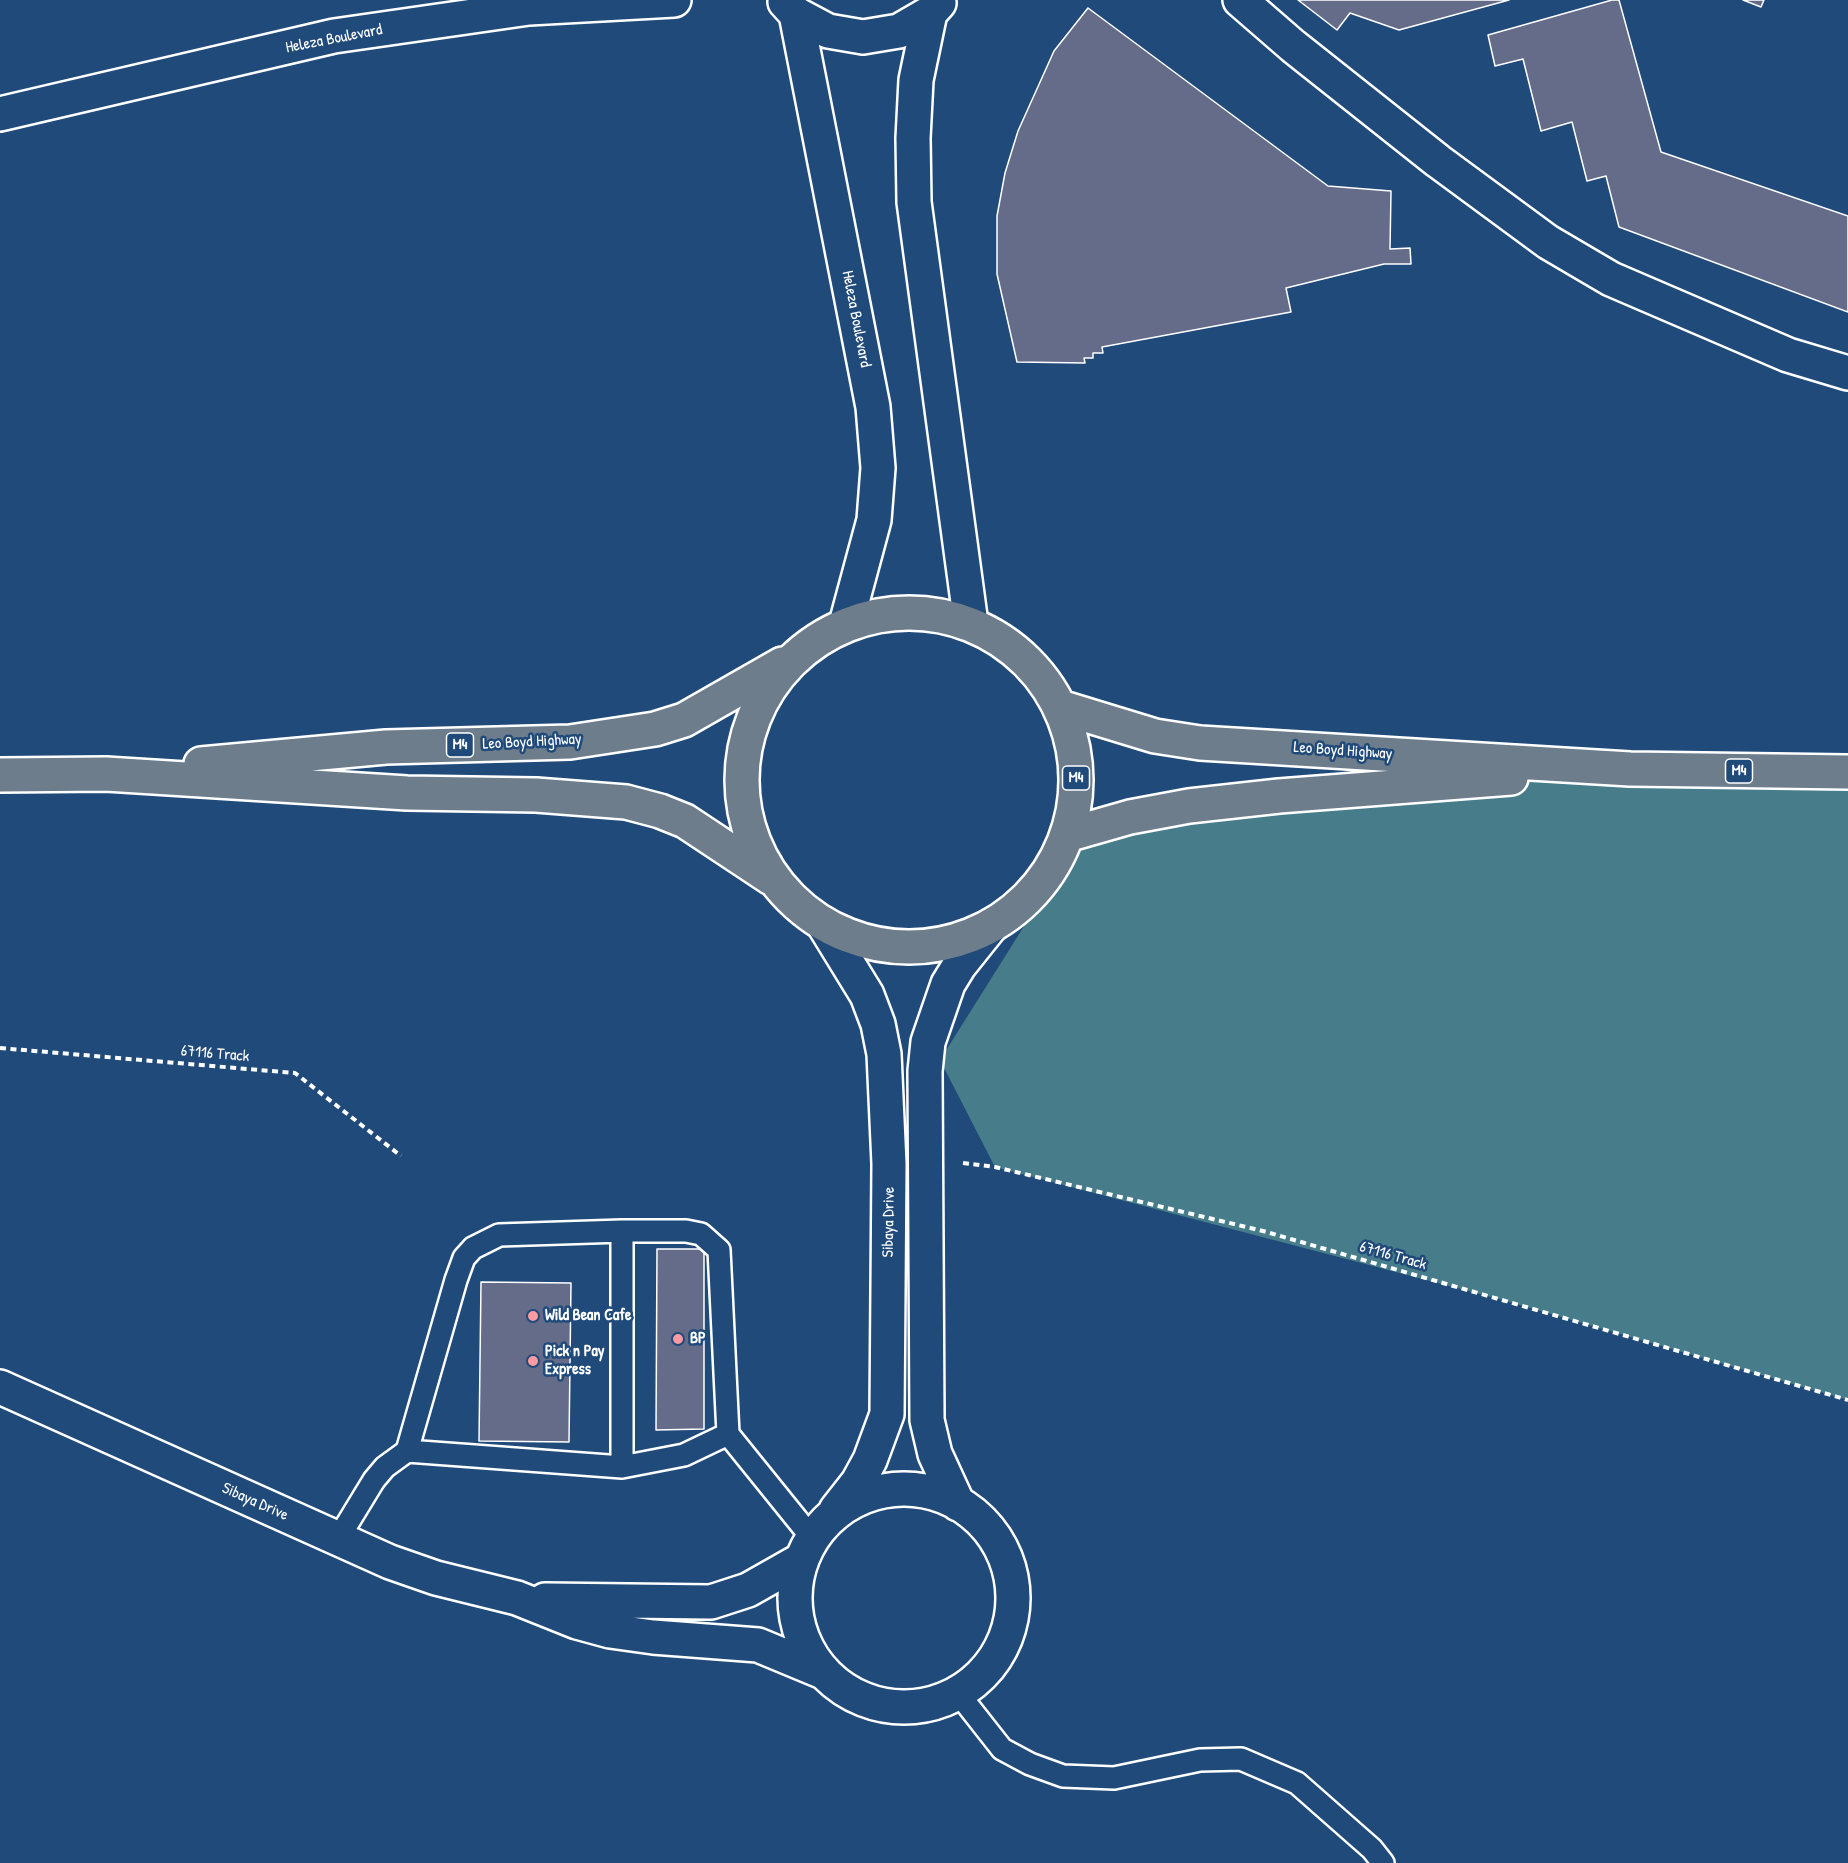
<!DOCTYPE html>
<style>
body{margin:0}
canvas{display:block;background:#1f4a7a}
</style>
<canvas width="1848" height="1863"></canvas>
<script>
const context = document.querySelector('canvas').getContext('2d');
context.lineJoin = 'round';
function paint(path, color) { context.fillStyle = color; context.fill(path, 'evenodd'); }
const shape = rows => new Path2D(rows.map(r => 'M' + r).join(''));
function trace(path, color, width, dash) { context.strokeStyle = color; context.lineWidth = width; context.lineCap = dash ? 'butt' : 'round'; context.setLineDash(dash || []); context.stroke(path); }
function drawText(font, color, halo, rows, align = 'center') {
  context.font = font + ' "Patrick Hand",sans-serif'; context.lineWidth = 5; context.setLineDash([]); context.textBaseline = 'middle'; context.strokeStyle = halo; context.fillStyle = color; for (const [text, x, y, turn = 0] of rows) {
    context.save(); context.translate(x, y); context.rotate((+turn || 0) * Math.PI / 180); context.textAlign = isNaN(turn) ? turn : align; if (halo) context.strokeText(text, 0, 0); context.fillText(text, 0, 0); context.restore();
  }
}
const green = shape([
 [1630,769,1848,772,1848,1400,1499,1299,995,1167,940,1060,1080,837]
]);
const building = shape([
 [1298,0,1509,0,1399,30,1350,13,1337,30,1298,0],
 [1612,0,1619,0,1661,152,1848,216,1848,312,1619,227,1606,176,1587,181,1572,122,1541,131,1523,59,1495,66,1488,35,1612,0],
 [1743,0,1764,0,1761,7,1743,0],
 [1088,8,1328,186,1391,191,1390,249,1410,248,1411,264,1384,264,1286,288,1291,312,1102,347,1103,353,1093,353,1093,358,1084,358,1085,363,1017,362,997,274,997,216,1005,173,1018,131,1054,51,1088,8],
 [657,1249,704,1249,704,1429,656,1430,657,1249],
 [481,1282,571,1283,569,1442,479,1441,481,1282]
]);
const path = shape([
 [0,1048,295,1073,401,1156],
 [963,1163,995,1167,1263,1231,1848,1400]
]);
const service = shape([
 [407,1451,622,1467,684,1455,728,1434],
 [622,1467,622,1231],
 [338,1539,374,1480,385,1467,407,1451,456,1280,464,1258,473,1248,499,1235,622,1231,686,1231,701,1234,719,1250,728,1434,812,1538],
 [958,1693,1002,1749,1030,1764,1063,1776,1114,1778,1200,1760,1241,1759,1297,1783,1372,1849,1383,1863]
]);
const minor = shape([
 [1240,0,1293,46,1438,161,1548,242,1611,279,1788,355,1848,373],
 [785,2,796,14,828,31,863,37,899,31,930,13,939,3],
 [930,13,916,80,913,138,914,202,971,624],
 [796,14,873,407,878,468,874,520,846,624],
 [0,114,334,36,529,8,674,0]
]);
const tertiary = shape([
 [824,925,867,995,878,1024,884,1054,889,1164,887,1414,870,1460,858,1482,836,1510],
 [0,1387,390,1562,436,1578,517,1598,577,1622,610,1631,653,1637,758,1645,823,1672],
 '795 1598a109 109 0 1 1 218 0a109 109 0 1 1-218 0Z',
 [958,1504,935,1454,927,1420,925,1071,928,1042,948,984,959,966,991,926],
 [545,1600,711,1602,748,1590,801,1560]
]);
const primary = shape([
 '742 780a167 167 0 1 1 334 0a167 167 0 1 1-334 0Z',
 [1060,707,1155,736,1200,743,1630,769,1848,772],
 [201,764,386,747,570,742,655,729,684,720,782,664],
 [0,775,106,774,407,793,536,795,626,802,660,811,685,821,771,878],
 [1067,835,1130,817,1189,806,1279,796,1511,778]
]);
const markers = [
 [533,1316,6,"#ff9aa2"],
 [678,1339,6,"#ff9aa2"],
 [533,1361,6,"#ff9aa2"]
];
const shields = [
 [460,745,27],
 [1739,771,27],
 [1076,778,27]
];
const shieldNames = [
 ["M4",460,745],
 ["M4",1739,771],
 ["M4",1076,778]
];
const streetNames = [
 ["Heleza Boulevard",334,39,-11],
 ["Heleza Boulevard",856,319,79],
 ["Leo Boyd Highway",532,742,-3],
 ["Leo Boyd Highway",1343,751,4],
 ["67116 Track",215,1054,5],
 ["Sibaya Drive",889,1222,-89],
 ["67116 Track",1393,1256,16],
 ["Sibaya Drive",255,1502,24]
];
const poiNames = [
 ["Wild Bean Cafe",545,1316],
 ["BP",690,1339],
 ["Pick n Pay",545,1352],
 ["Express",545,1370]
];
paint(green, '#477d8b');
paint(building, '#656c89');
trace(building, '#fff', 1.5);
trace(service, '#fff', 26);
trace(minor, '#fff', 38);
trace(tertiary, '#fff', 38);
trace(primary, '#fff', 38);
trace(path, '#fff', 4, [6, 4.5]);
trace(service, '#1f4a7a', 21);
trace(minor, '#1f4a7a', 33);
trace(tertiary, '#1f4a7a', 33);
trace(primary, '#6d7d8c', 33);
for (const [x, y, r, color] of markers) { const dot = new Path2D(); dot.arc(x, y, r, 0, 2 * Math.PI); context.fillStyle = color; context.fill(dot); trace(dot, '#1f4a7a', 2); }
for (const [x, y, w] of shields) { const box = new Path2D(); box.roundRect(x - w / 2, y - 12, w, 24, 4.5); context.fillStyle = '#1f4a7a'; context.fill(box); trace(box, '#fff', 1.5); }
drawText('bold 15px', '#fff', null, shieldNames);
drawText('16px', '#fff', '#1f4a7a', streetNames);
drawText('bold 16px', '#fff', '#1f4a7a', poiNames, 'left');
</script>
